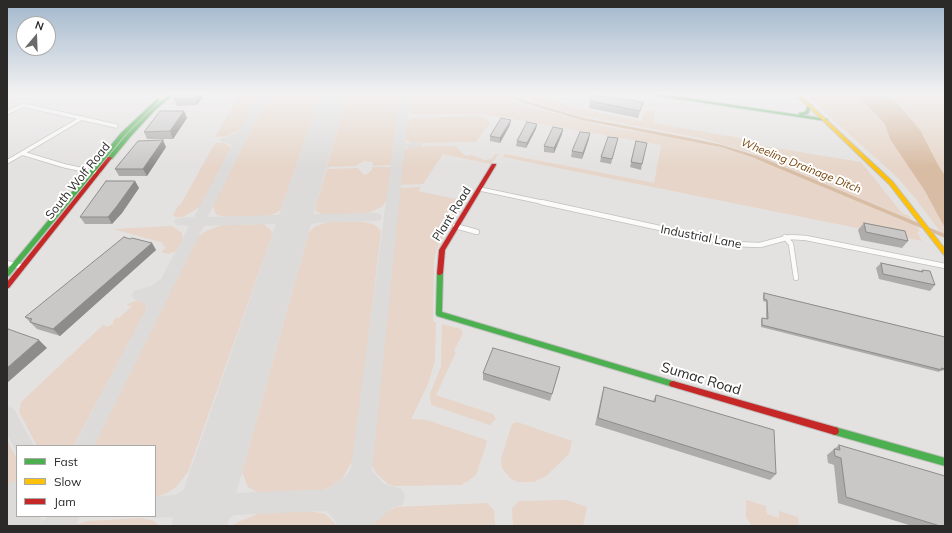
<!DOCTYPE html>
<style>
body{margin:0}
#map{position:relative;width:952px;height:533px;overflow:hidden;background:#e4e2e1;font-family:Mulish,sans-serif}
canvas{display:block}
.frame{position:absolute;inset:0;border:8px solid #2b2a29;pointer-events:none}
.legend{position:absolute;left:16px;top:445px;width:140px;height:72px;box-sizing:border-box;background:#fff;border:1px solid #aaaaa9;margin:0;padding:5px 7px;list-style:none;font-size:12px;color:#2b2a29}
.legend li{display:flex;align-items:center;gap:8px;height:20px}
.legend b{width:20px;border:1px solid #aaaaa9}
.north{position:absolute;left:16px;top:16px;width:40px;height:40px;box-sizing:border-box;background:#fff;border:1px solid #aaaaa9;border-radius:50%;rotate:19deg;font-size:11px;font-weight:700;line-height:16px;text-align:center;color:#2b2a29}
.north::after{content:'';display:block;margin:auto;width:14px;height:18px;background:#6c6a69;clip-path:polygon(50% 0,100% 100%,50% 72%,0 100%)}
</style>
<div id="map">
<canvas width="952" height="533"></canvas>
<div class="frame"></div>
<ul class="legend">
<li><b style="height:5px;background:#4caf50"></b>Fast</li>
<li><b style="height:5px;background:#ffc107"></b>Slow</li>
<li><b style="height:5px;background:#c62828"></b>Jam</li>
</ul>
<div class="north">N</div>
</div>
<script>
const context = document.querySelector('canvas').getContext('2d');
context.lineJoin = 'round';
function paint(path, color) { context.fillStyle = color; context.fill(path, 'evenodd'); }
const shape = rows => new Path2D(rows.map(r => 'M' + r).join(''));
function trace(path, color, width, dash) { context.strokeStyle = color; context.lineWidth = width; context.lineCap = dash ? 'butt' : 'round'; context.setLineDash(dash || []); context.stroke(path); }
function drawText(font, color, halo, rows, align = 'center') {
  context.font = font + ' Mulish,sans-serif'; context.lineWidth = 4; context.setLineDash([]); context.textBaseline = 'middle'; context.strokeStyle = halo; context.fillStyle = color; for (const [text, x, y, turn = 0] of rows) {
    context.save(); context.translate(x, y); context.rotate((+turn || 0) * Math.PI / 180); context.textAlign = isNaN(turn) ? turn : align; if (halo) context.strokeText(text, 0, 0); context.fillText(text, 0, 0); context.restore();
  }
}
const green = shape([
 [240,94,260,94,241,129,228,136,215,137],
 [274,94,321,94,281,209,278,212,268,216,226,217,221,216,216,214,213,206,261,110],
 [347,94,400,94,391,165,373,166,372,162,364,161,355,166,327,167],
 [409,94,502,94,511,98,516,103,575,119,613,128,693,140,727,149,764,162,915,225,920,231,917,232,922,241,503,157,496,165,505,154,654,183,661,145,484,114,414,114,407,110],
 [512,94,542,94,541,97,582,109,641,121,645,110,655,112,654,123,642,121,746,139,747,143,861,162,902,213,909,216,912,220,753,153,700,138,577,115],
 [804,94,945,94,945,238,915,198,897,177],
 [475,116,486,118,490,123,476,142,413,143,405,140,406,122,411,118],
 [215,143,224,143,230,147,230,150,201,206,183,217,175,217,173,215,178,206,181,204],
 [417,146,455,146,466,156,472,155,485,160,492,159,495,154,499,154,491,164,443,154,423,184,399,185,403,151,408,147],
 [372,167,391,167,387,199,382,207,368,213,324,215,317,212,315,209,327,169,358,168,363,174,366,175,372,170],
 [421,187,418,191,461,200,460,202,464,203,444,234,436,251,434,261,433,321,436,322,435,361,428,384,411,419,427,420,486,440,487,442,476,475,468,481,461,485,394,486,388,484,376,473,372,465,371,454,399,188],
 [328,222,365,222,375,225,381,231,354,458,342,479,332,486,320,492,263,495,248,487,242,472,309,232,316,226],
 [263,224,271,230,272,235,188,472,176,487,167,493,155,497,155,446,92,446,198,237,206,231,222,225],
 [172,226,182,233,183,240,178,250,169,254,161,252,166,247,162,245,164,243,113,229],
 [138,300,146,304,146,310,75,443,72,446,37,446,19,412,21,402,104,324,106,327,113,324,113,321,117,317,119,318,132,306,126,305],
 [442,324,461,329,463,333,454,351,456,352,436,395,493,414,496,419,490,425,431,405,430,394,441,366],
 [517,422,572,441,569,454,546,476,534,482,518,482,511,479,502,468,501,459,512,424],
 [7,440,17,459,17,481,7,491],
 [567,500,587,507,583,526,513,526,512,508,519,501],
 [746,500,766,506,767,514,779,518,779,511,798,517,799,526,752,526,746,517],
 [487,503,494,510,495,526,371,526,383,514,396,507],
 [309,511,325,514,338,526,233,526,238,522,260,513],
 [142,518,154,521,160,526,72,526,88,521]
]);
const water = shape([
 [854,94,886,94,896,102,920,130,938,165,945,176,945,228,925,191,890,139,885,124,872,110]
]);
const canal = shape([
 [504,94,509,94,523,100,584,118,690,138,722,145,758,156,945,234,945,238,754,158,721,147,581,120,521,102,504,94]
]);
const taxiway = shape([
 [259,94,269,94,208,217,277,215,288,210,295,202,300,201,305,202,308,211,313,214,375,213,380,214,382,217,380,220,375,221,315,223,302,229,296,237,291,239,286,237,280,226,275,224,204,226,94,446,74,446,147,307,146,304,134,299,132,295,134,291,151,286,161,279,189,226,176,225,174,222,176,219,181,218,194,217,232,145,222,142,220,140,222,138,232,135,239,131,259,94],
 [400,94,410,94,405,144,417,141,423,144,421,146,410,148,405,146,372,471,384,484,402,489,405,497,402,505,392,508,372,526,338,526,334,519,326,511,234,515,220,526,179,526,177,522,171,517,155,518,150,516,155,516,155,496,175,495,181,492,191,485,201,476,210,461,217,458,224,461,227,468,228,485,235,493,328,489,346,476,351,468,400,94],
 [7,406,14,409,34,446,17,446,17,453,7,434,7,406],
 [17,480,17,516,40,516,42,522,48,516,80,516,77,524,73,526,7,525,7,485,17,480]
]);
const runway = shape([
 [321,94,347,94,227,526,171,526,321,94]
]);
const streetFar1 = shape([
 [7,113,23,105,116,126],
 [22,153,65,166,99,173],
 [7,162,82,118],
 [480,189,546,203]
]);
const street = shape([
 [541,202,733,244,760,245,790,237,806,238,945,266],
 [455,226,477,232],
 [785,237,791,244,796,278],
 [7,263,23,267]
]);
const fast = shape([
 [170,94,174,94,155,110,131,136,112,159,108,159,108,157,127,134,153,108,170,94],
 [650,94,659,94,799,115,799,113,805,112,808,105,810,104,812,105,808,114,802,115,826,119,828,120,826,121,652,95,650,94],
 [157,99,160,100,125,135,9,276,7,276,7,270,121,133,157,99],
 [438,271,440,271,443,273,442,312,673,381,676,382,677,384,676,386,673,387,437,316,436,314,437,273,438,271],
 [835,427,945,458,945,466,835,435,832,434,831,431,832,428,835,427]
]);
const slow = shape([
 [795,94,799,94,893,182,945,249,945,255,943,254,889,184,795,94]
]);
const jam = shape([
 [108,157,110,157,112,158,9,288,7,288,7,282,108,157],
 [492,164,496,164,496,165,445,250,443,273,440,275,438,275,437,273,439,250,492,164],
 [673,381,835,427,838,428,839,431,838,434,835,435,673,387,670,386,669,384,670,382,673,381]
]);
const wall = shape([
 [205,94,197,105,177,106,174,99],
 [590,101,641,109,638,118,589,108],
 [184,111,187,118,173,139,147,139,144,132],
 [537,124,536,129,526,148,516,146,517,141],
 [510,125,500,143,490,141,490,136],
 [563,129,562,134,554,153,544,152,544,146],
 [618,138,611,164,600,162,601,157],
 [589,139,582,159,571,157,572,151],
 [636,141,642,164,641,170,630,167],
 [166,147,147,176,119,176,115,169],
 [135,181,139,188,122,213,112,224,85,224,80,217],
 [864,223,908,241,902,248,861,240,858,230],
 [130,239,152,243,156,250,60,336,37,329,25,317],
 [881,263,921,271,922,270,935,285,930,291,879,279,876,268],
 [764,293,945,337,945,371,942,370,939,372,761,327,761,320,762,318,766,319,766,302,763,301,763,295],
 [560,367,558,375,550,401,483,380,483,373],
 [604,387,653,401,656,395,776,474,770,480,595,425,602,394],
 [839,445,945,526,912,526,838,503,834,465,828,463,827,455]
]);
const shadedWall = shape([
 [198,94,205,94,197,105,195,99],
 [184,111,187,118,173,139,170,131],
 [511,120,510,125,500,143,500,138],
 [537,124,536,129,526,148,527,143],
 [563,129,562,134,554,153,554,148],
 [590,133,589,139,582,159,583,153],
 [163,140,166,147,147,176,143,169],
 [135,181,139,188,122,213,112,224,108,217],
 [152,243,156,250,60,336,53,329],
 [39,340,47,348,7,383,7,368]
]);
const building = shape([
 [178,94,198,94,195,99,174,99,178,94],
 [592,95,643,102,640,111,590,101,592,95],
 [160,111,184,111,170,131,144,132,160,111],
 [501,118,511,120,500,138,490,136,501,118],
 [527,122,537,124,527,143,517,141,527,122],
 [553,127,563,129,554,148,544,146,553,127],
 [580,132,590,133,583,153,572,151,580,132],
 [608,137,618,138,612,159,601,157,608,137],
 [163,140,143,169,115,169,138,141,163,140],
 [636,141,647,143,642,164,631,162,636,141],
 [106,181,135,181,117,206,108,217,80,217,106,181],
 [864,223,905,231,908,241,866,232,864,223],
 [124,237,130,239,132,238,152,243,53,329,30,322,32,319,25,317,124,237],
 [881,263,923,272,922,270,930,271,935,285,883,274,881,263],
 [764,293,945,337,945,369,941,368,942,370,762,325,762,318,768,319,767,300,764,299,764,293],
 [8,329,39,340,7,368,7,330,8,329],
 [493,348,560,367,552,394,483,373,493,348],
 [604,387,655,402,656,395,774,430,776,474,598,418,604,387],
 [839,445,945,476,945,526,940,526,846,497,841,458,835,456,834,449,840,450,839,445]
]);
const farWaternames = [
 ["Wheeling Drainage Ditch",801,166,22]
];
const streetNames = [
 ["South Wolf Road",78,181,-51],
 ["Plant Road",452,214,-58],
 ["Industrial Lane",701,237,11]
];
const nearStreetnames = [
 ["Sumac Road",701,379,17]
];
paint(green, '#e6d5c8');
paint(water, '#d8bca3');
paint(canal, '#d8bca3');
paint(taxiway, '#dcdbda');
paint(runway, '#dcdbda');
trace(streetFar1, '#c1c0bf', 5);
trace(street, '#c1c0bf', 6);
trace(fast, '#c1c0bf', 2);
trace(slow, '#c1c0bf', 2);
trace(jam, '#c1c0bf', 2);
trace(streetFar1, '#fbfbfa', 3.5);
trace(street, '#fbfbfa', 4.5);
paint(fast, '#4caf50');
paint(slow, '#ffc107');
paint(jam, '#c62828');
paint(wall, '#adacab');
paint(shadedWall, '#8d8c8b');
paint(building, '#c9c8c7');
trace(building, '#8d8c8b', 1);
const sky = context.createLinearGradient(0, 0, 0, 168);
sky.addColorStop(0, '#a1b7cc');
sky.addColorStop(0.56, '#f3f2f2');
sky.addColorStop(1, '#f3f2f200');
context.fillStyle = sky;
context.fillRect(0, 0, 952, 168);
drawText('italic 11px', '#764307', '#fff', farWaternames);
drawText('12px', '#2b2a29', '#fff', streetNames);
drawText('14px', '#2b2a29', '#fff', nearStreetnames);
</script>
